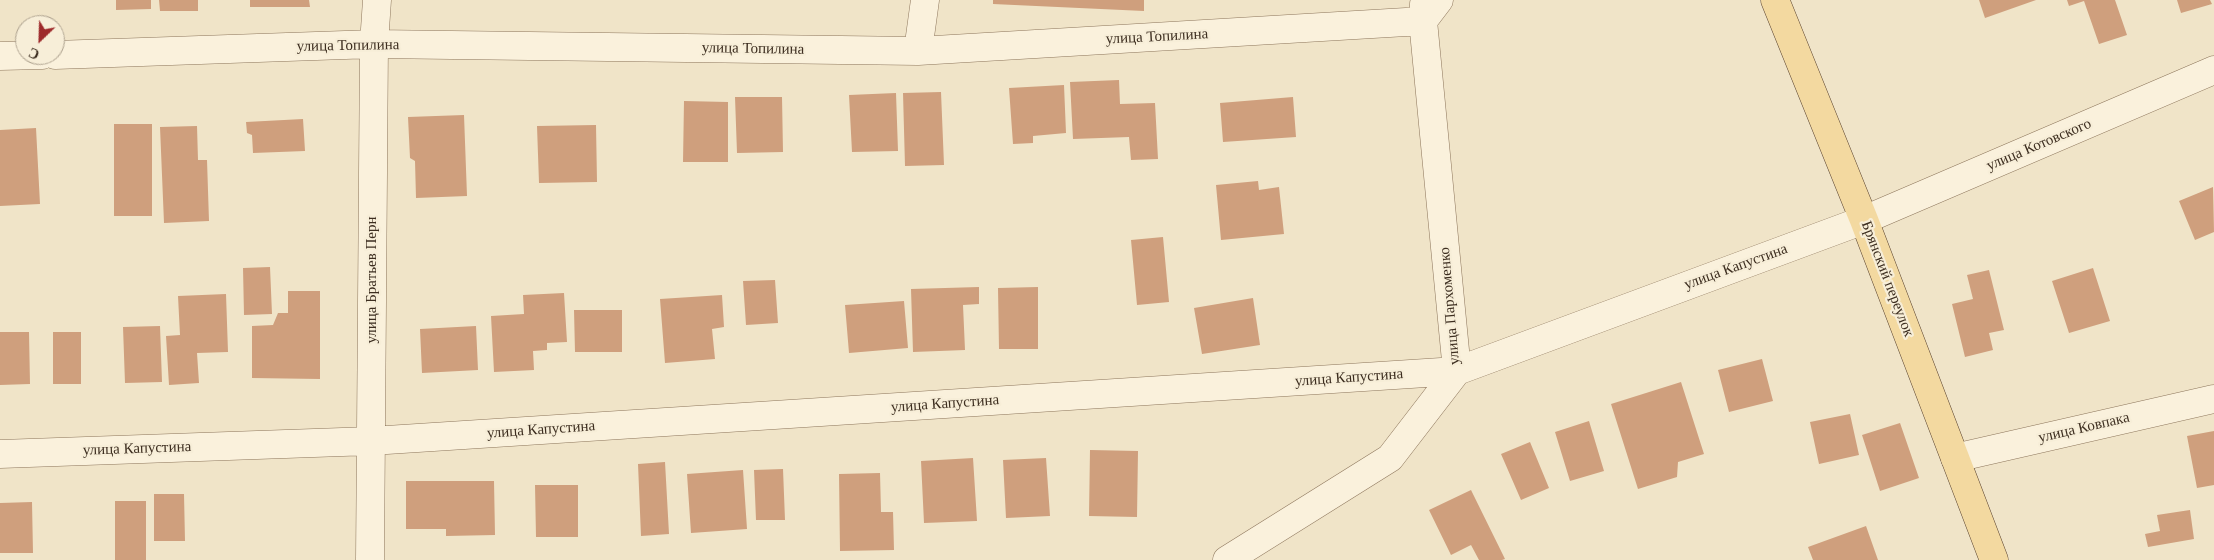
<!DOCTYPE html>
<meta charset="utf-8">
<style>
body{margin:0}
#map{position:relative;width:2214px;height:560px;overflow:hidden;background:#f0e4c8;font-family:"Times New Roman",serif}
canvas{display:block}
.north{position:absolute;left:15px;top:15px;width:50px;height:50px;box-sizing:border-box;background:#f7eed8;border:1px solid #ada18e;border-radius:50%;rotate:204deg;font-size:14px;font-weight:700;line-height:20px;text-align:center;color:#3d2e20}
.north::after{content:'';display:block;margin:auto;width:18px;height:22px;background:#9e2a2b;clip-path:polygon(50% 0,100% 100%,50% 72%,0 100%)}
</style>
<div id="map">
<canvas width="2214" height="560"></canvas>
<div class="north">С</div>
</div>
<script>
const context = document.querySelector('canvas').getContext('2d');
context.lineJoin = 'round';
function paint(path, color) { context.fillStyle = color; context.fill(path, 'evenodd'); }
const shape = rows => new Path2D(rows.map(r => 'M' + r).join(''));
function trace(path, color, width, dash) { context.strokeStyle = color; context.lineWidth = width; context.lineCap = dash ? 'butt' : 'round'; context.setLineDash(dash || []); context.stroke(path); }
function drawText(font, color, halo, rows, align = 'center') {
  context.font = font + ' "Times New Roman",serif'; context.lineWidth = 4.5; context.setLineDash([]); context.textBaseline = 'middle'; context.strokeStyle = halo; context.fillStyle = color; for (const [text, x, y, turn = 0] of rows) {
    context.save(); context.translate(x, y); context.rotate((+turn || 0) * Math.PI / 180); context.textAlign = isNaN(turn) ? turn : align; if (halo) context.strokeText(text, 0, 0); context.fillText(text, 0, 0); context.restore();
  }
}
const building = shape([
 [116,0,151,0,151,9,116,10],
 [159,0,198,0,198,11,160,11],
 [250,0,309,0,310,7,250,7],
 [993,0,1144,0,1144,11,993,4],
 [1979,0,2036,0,1985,18],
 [2067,0,2115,0,2127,35,2099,44,2084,1,2069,6],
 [2177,0,2210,0,2212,4,2181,13],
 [1119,80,1120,104,1155,103,1158,159,1131,160,1129,137,1073,139,1070,82],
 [1064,85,1066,133,1033,136,1033,143,1013,144,1009,88],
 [941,92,944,165,905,166,903,93],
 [896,93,898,151,852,152,849,95],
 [735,97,782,97,783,152,737,153],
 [1293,97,1296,137,1223,142,1220,103],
 [684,101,728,102,728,162,683,162],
 [464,115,467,196,416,198,415,161,410,158,408,117],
 [303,119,305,151,253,153,252,135,247,133,246,122],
 [114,124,152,124,152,216,114,216],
 [596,125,597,182,539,183,537,126],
 [197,126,198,160,207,160,209,221,164,223,160,127],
 [36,128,40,204,0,206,0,130],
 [1258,181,1259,190,1279,187,1284,234,1221,240,1216,185],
 [2213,187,2214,232,2195,240,2179,201],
 [1163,237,1169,302,1137,305,1131,240],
 [270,267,272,314,244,315,243,268],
 [2093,268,2110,321,2069,333,2052,281],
 [1989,270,2004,330,1989,333,1993,350,1965,357,1952,304,1973,299,1967,275],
 [775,280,778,323,746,325,743,281],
 [979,287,979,304,963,305,965,350,913,352,911,289],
 [1038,287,1038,349,999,349,998,288],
 [288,291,320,291,320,379,252,378,252,326,273,325,278,313,288,313],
 [564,293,567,342,547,343,547,350,533,351,534,370,494,372,491,316,524,314,523,295],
 [226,294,228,352,197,353,199,383,169,385,166,336,180,335,178,296],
 [722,295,724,327,712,329,715,359,665,363,660,299],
 [1253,298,1260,345,1202,354,1194,308],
 [904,301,908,348,849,353,845,305],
 [574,310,622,310,622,352,575,352],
 [160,326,162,382,125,383,123,327],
 [476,326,478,370,422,373,420,329],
 [0,332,29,332,30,384,0,385],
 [53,332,81,332,81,384,53,384],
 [1762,359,1773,401,1729,412,1718,370],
 [1681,382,1704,454,1678,462,1677,477,1638,489,1611,404],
 [1850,414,1859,455,1819,464,1810,422],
 [1589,421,1604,471,1570,481,1555,432],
 [1900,423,1919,478,1880,491,1862,435],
 [2214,431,2214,485,2197,488,2187,436],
 [1530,442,1549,488,1521,500,1501,454],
 [1090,450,1138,451,1137,517,1089,516],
 [973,458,977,521,924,523,921,461],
 [1046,458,1050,516,1006,518,1003,460],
 [665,462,669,534,641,536,638,464],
 [783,469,785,520,756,520,754,470],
 [743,470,747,529,691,533,687,474],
 [880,473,881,512,893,512,894,550,840,551,839,474],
 [406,481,494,481,495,535,446,536,446,529,406,529],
 [535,485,578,485,578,537,536,537],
 [1471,490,1505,559,1502,560,1479,560,1471,545,1451,555,1429,510],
 [154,494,184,494,185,541,154,541],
 [115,501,146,501,146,560,115,560],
 [32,502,33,553,0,553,0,503],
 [2190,510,2194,539,2148,547,2145,534,2160,531,2157,515],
 [1866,526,1878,560,1813,560,1808,547]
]);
const minor = shape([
 [918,51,925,0],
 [55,55,374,44,918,51,1423,21,1439,0],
 [0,56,42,55],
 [0,454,371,441,1457,371,1864,220,2214,70],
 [1955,458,2214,399],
 [370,560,374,44,377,0],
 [1227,560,1390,458,1457,371,1423,21,1424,4]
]);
const major = shape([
 [1775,0,1864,220,1994,560]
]);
const streetNames = [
 ["улица Топилина",1157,37,-3],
 ["улица Топилина",348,46,-1],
 ["улица Топилина",753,49,1],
 ["улица Котовского",2039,145,-23],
 ["улица Капустина",1736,267,-20],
 ["Брянский переулок",1887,279,69],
 ["улица Братьев Перн",372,280,-90],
 ["улица Пархоменко",1450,306,-95],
 ["улица Капустина",1349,378,-4],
 ["улица Капустина",945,404,-4],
 ["улица Ковпака",2084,428,-13],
 ["улица Капустина",541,430,-4],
 ["улица Капустина",137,449,-2]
];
paint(building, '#cf9f7d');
trace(minor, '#8d765c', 29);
trace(major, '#5b4430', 29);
trace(minor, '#faf1dc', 28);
trace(major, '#f3d9a0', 28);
drawText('15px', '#3d2e20', '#f7eed8', streetNames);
</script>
